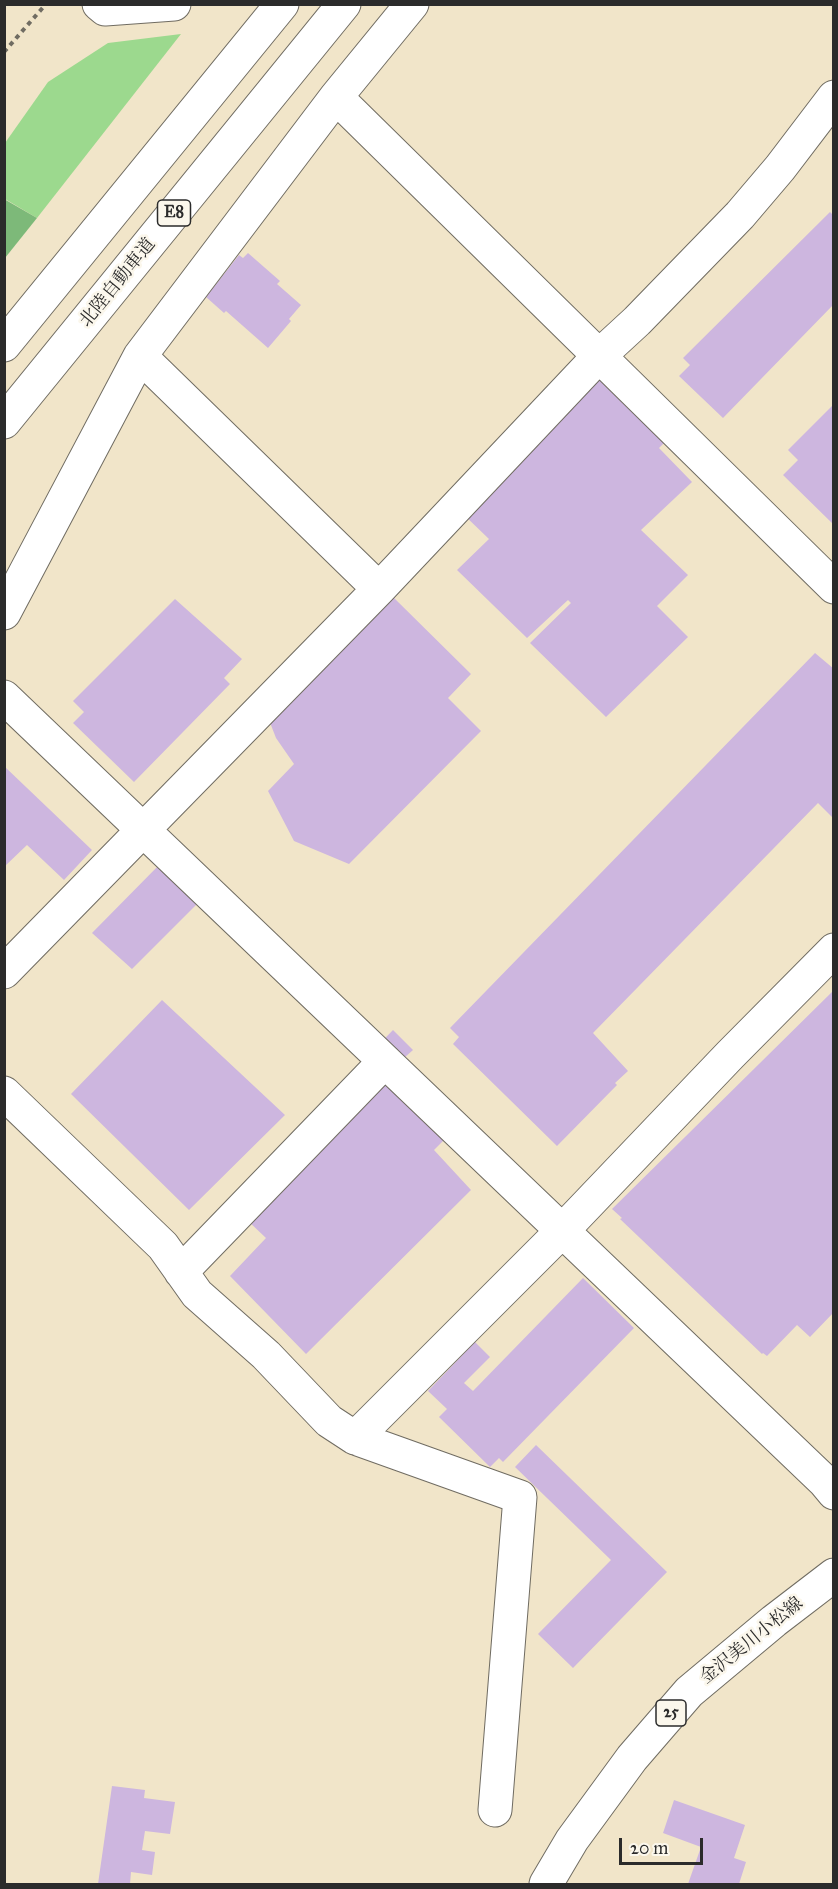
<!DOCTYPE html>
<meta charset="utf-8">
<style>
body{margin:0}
#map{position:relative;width:838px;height:1889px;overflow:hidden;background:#f1e5c9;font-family:"IM FELL Great Primer",serif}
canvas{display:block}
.frame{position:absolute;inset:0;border:6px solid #2b2b2b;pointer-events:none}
.scale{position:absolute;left:619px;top:1838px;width:84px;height:27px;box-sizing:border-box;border:3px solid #2b2b2b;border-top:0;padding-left:8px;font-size:18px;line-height:21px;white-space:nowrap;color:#2b2b2b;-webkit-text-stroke:4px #fbf7ec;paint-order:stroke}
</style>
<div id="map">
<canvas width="838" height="1889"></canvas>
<div class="frame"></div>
<div class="scale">20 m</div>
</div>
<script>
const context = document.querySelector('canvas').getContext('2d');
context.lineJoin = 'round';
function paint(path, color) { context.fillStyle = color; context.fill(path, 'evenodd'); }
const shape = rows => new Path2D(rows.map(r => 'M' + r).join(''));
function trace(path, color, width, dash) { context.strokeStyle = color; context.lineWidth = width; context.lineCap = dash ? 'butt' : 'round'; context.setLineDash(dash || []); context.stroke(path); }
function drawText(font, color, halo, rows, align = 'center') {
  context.font = font + ' "IM FELL Great Primer","Noto Serif JP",serif'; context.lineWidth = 5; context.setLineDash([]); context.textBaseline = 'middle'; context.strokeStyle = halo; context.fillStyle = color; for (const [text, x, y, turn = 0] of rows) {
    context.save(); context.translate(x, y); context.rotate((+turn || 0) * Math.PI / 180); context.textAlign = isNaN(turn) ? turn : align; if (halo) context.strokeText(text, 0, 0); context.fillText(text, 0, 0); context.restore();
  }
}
const green = shape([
 [181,34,37,218,5,199,5,143,48,82,108,43]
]);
const forest = shape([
 [4,199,37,218,5,258,4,258]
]);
const building = shape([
 [830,212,834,216,834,304,723,418,679,376,690,365,683,358],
 [248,253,280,281,277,284,301,305,289,319,291,321,268,348,226,311,224,313,206,297,239,255,243,258],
 [612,356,683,424,659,448,692,482,641,530,688,575,657,606,688,637,606,717,530,643,571,603,568,600,527,638,457,570,489,539,462,513],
 [834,404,834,525,783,475,798,460,788,450],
 [391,595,471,674,448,698,481,731,349,864,294,841,268,791,294,764,276,738,269,720],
 [175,599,242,659,224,678,230,684,134,782,73,723,84,712,73,701],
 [815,653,834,669,834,819,818,803,593,1033,628,1071,615,1083,617,1085,557,1146,453,1044,459,1037,450,1028],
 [4,766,92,850,64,880,27,845,4,867],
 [161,863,201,900,132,969,92,933],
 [834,990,834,1312,810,1337,797,1325,767,1356,763,1353,762,1354,620,1219,622,1218,612,1209],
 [162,1000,285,1115,189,1210,71,1094],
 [393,1030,413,1050,404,1058,466,1118,434,1150,471,1190,306,1354,230,1276,266,1238,227,1201],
 [583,1278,634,1328,503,1462,499,1458,490,1467,439,1417,447,1409,428,1391,475,1342,490,1357,464,1383,473,1391],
 [536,1445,667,1572,573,1668,538,1634,611,1560,515,1467],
 [112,1786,145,1790,144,1798,175,1802,170,1834,145,1831,142,1850,155,1852,152,1875,131,1872,130,1884,98,1884],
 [674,1800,745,1825,734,1858,746,1862,739,1884,688,1884,701,1847,663,1833]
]);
const path = shape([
 [4,52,46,4]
]);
const minor = shape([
 [99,4,105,9,174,4],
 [336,97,834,587],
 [140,356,379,589],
 [4,613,140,356,336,97,412,4],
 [4,697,824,1481,834,1493],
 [4,972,379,589,599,356,637,321,740,215,780,168,834,97],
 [4,1093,163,1246,197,1294,266,1355,329,1421,355,1438,562,1231,730,1055,834,950],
 [181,1272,385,1061],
 [355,1438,520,1497,495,1810]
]);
const major = shape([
 [546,1884,572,1840,632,1758,689,1692,774,1621,834,1575]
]);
const highway = shape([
 [4,345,282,4],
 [4,422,344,4]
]);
const shields = [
 [174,213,33],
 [671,1713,30]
];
const shieldNames = [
 ["E8",174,213],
 ["25",671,1713]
];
const streetNames = [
 ["北陸自動車道",118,283,-51],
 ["金沢美川小松線",752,1641,-39]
];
paint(green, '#9cd98e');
paint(forest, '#7db979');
paint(building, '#cdb6df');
trace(minor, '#706c62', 35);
trace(major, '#706c62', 35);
trace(highway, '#706c62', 35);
trace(path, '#706c62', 4, [4.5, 4.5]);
trace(minor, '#fff', 33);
trace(major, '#fff', 33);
trace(highway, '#fff', 33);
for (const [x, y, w] of shields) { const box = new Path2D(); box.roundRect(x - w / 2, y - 13, w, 26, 4.5); context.fillStyle = '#fbf7ec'; context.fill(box); trace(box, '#2b2b2b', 1.5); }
drawText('bold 16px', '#2b2b2b', null, shieldNames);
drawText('18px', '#2b2b2b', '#fbf7ec', streetNames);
</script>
